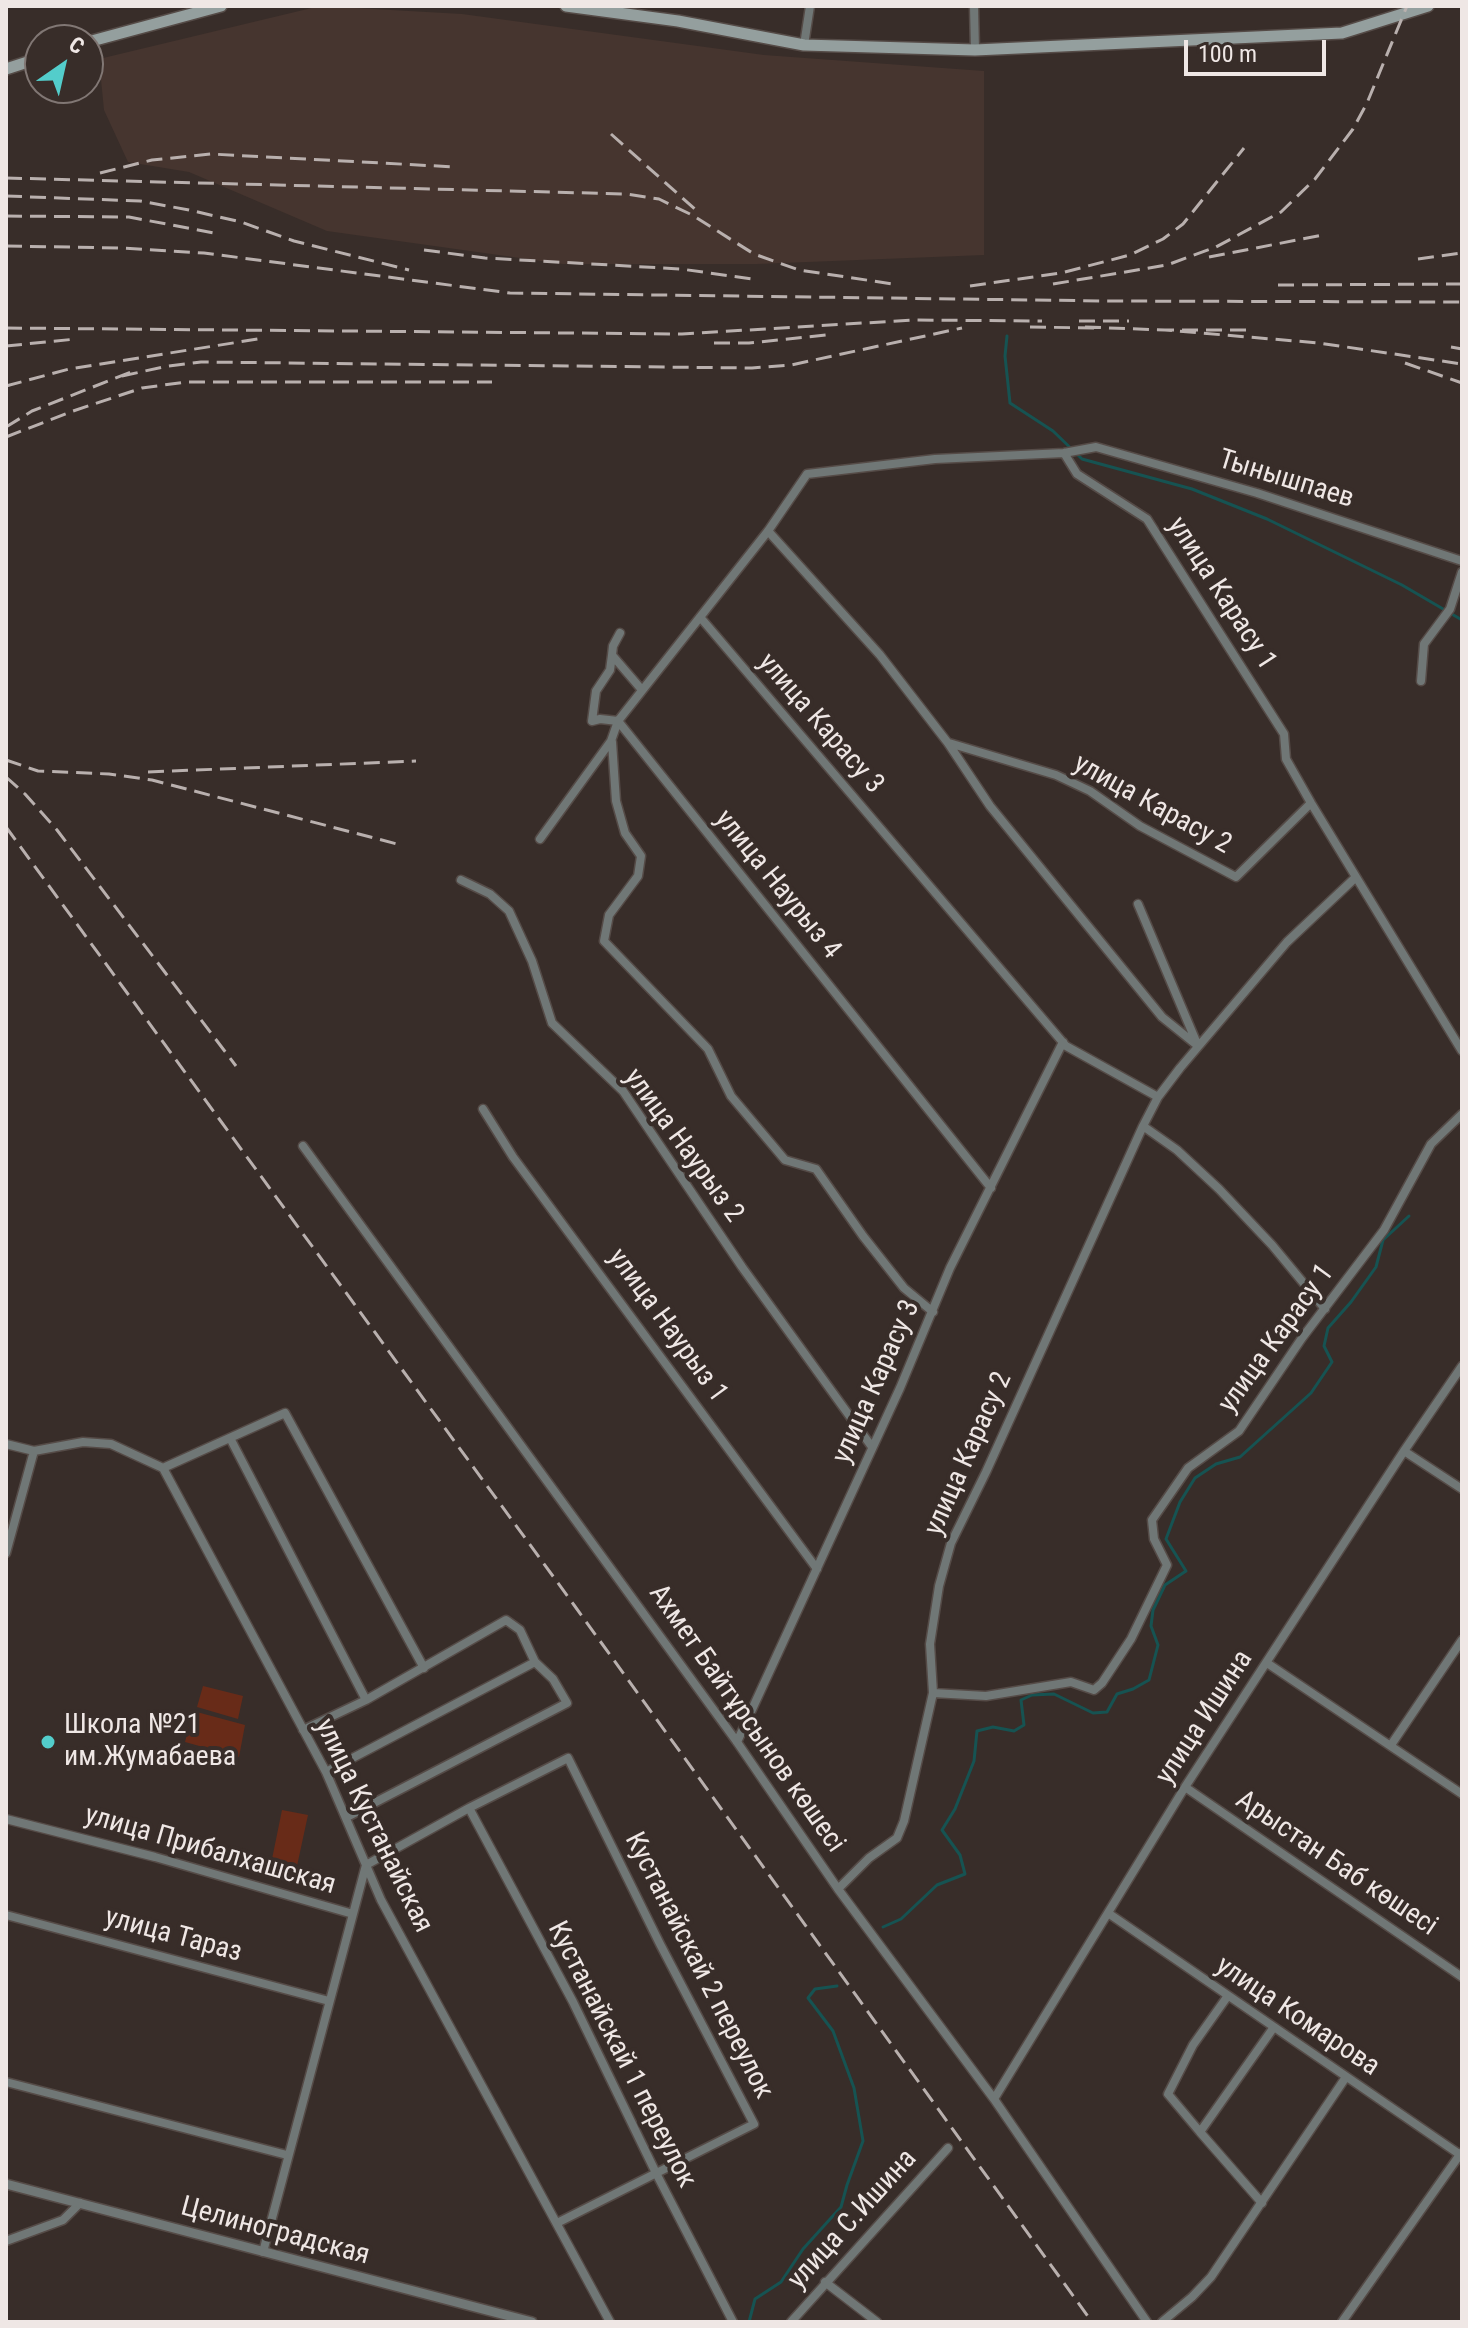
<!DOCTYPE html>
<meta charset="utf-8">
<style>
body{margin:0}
#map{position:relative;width:1468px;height:2328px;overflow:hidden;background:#382d29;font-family:"Roboto Condensed",sans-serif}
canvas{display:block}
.frame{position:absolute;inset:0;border:8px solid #efe7e5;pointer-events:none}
.north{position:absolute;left:24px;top:24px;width:80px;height:80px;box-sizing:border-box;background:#382d29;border:2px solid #817774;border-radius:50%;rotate:34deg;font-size:22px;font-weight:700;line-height:32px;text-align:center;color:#efe7e5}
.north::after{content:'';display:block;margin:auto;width:28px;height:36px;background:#53cdcb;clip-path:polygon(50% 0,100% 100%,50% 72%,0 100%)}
.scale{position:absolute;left:1184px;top:40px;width:142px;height:36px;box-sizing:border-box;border:4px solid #efe7e5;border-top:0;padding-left:10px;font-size:24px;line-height:28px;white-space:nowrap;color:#efe7e5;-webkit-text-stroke:6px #382d29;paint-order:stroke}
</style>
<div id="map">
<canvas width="1468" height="2328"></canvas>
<div class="frame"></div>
<div class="north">С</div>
<div class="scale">100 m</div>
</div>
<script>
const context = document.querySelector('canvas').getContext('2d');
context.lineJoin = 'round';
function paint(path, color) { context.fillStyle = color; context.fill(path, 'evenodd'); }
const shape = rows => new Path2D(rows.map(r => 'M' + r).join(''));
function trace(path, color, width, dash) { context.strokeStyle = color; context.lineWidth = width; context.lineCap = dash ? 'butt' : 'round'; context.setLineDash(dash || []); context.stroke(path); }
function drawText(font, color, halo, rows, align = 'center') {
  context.font = font + ' "Roboto Condensed",sans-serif'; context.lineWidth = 8; context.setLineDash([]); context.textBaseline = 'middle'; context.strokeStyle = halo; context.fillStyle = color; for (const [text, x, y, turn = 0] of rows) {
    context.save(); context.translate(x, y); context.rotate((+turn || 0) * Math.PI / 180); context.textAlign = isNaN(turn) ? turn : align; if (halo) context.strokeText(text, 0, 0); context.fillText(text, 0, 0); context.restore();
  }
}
const built = shape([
 [320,6,462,14,764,55,984,71,984,255,757,264,563,264,327,231,189,172,128,162,104,110,99,59]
]);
const green = shape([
 [203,1686,243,1696,238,1719,197,1707],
 [193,1711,245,1725,239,1757,185,1742],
 [282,1810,308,1815,297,1866,272,1859]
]);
const stream = shape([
 [1007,336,1005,356,1010,403,1053,431,1082,459,1192,489,1267,519,1402,585,1462,620],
 [883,1927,901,1919,937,1885,965,1874,960,1855,942,1830,955,1809,974,1761,977,1731,993,1727,1014,1731,1024,1725,1021,1700,1032,1695,1054,1694,1093,1713,1107,1712,1117,1694,1133,1689,1149,1680,1158,1645,1151,1626,1153,1610,1165,1585,1186,1571,1166,1539,1180,1502,1195,1478,1216,1464,1240,1457,1311,1393,1332,1362,1324,1346,1328,1328,1351,1302,1376,1267,1383,1240,1409,1216],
 [749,2322,755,2299,781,2282,803,2249,841,2207,847,2185,863,2141,854,2088,833,2031,808,1998,815,1989,837,1986]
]);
const minor = shape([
 [974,6,975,50],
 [804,45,810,6],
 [1064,453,1077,474,1147,519,1284,734,1286,759,1311,803,1462,1051],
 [768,531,880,655,948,743,990,806,1162,1017,1198,1046,1138,904],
 [700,617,1066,1046,1158,1097],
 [620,633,613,646,612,655,642,690],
 [612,655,610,670,596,691,592,721,600,719,618,721,768,531,807,474,935,459,1064,453,1096,447,1257,493,1462,561],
 [1421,681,1424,644,1450,609,1462,572],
 [612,742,616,801,625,833,641,856,638,876,609,915,604,941,708,1049,731,1096,785,1160,816,1169,863,1236,904,1288,933,1312],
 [949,743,1056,775,1090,791,1140,826,1236,877,1311,803],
 [540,839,611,741,618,721,991,1188],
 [461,880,490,894,509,911,532,961,552,1023,623,1091,742,1267,872,1447],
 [483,1109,513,1157,817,1569],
 [1143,1126,1177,1150,1219,1189,1272,1245,1325,1309],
 [303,1146,737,1742,838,1889,994,2099,1147,2322],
 [230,1438,366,1700],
 [6,1444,34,1451,83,1442,111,1444,163,1468,326,1772,381,1900,610,2322],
 [1404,1451,1462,1489],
 [163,1468,285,1413,424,1668],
 [6,1553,34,1451],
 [1267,1663,1462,1794],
 [933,1693,986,1696,1071,1682,1094,1690,1102,1683,1131,1639,1167,1565,1154,1539,1152,1520,1188,1468,1239,1431,1302,1338,1384,1230,1431,1144,1462,1114],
 [303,1730,366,1700,506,1620,520,1630,535,1662,553,1679,567,1703,347,1817],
 [737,1742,900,1388,950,1268,1063,1042],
 [1391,1745,1462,1640],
 [326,1772,535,1662],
 [1185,1787,1462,1977],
 [469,1808,573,2002,656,2173,733,2322],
 [6,1819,155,1857,353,1914,366,1865,469,1808,568,1758,660,1944,754,2124,557,2223],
 [838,1889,869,1858,897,1838,904,1821,933,1693,930,1644,939,1586,951,1543,986,1472,1143,1126,1158,1097,1180,1068,1287,942,1356,877],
 [1108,1913,1462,2156],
 [6,1915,329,2001],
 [6,2082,287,2155],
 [994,2099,1185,1787,1404,1451,1462,1366],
 [1200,2132,1168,2094,1193,2045,1227,1997],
 [1262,2203,1200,2132,1274,2027],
 [6,2241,63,2220,80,2203],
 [263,2252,353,1914],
 [825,2282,877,2322],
 [791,2322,948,2148],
 [1162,2322,1192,2297,1211,2277,1346,2077],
 [1342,2322,1461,2153]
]);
const tertiary = shape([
 [6,2184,532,2322]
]);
const secondary = shape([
 [566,6,678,21,804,45,975,50,1342,33,1428,6],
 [88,42,221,6],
 [6,69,40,58]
]);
const rail = shape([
 [611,134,697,211],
 [100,173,152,160,211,154,456,167],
 [6,178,626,194,659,199,692,215,754,254,799,270,893,284],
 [6,196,140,201,189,210,241,222,294,241,409,270],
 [6,216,129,217,214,233],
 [6,246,121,248,204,253,510,293,1108,301,1462,302],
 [424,250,485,258,681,269,752,279],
 [1209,257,1323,235],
 [1418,259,1462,253],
 [1053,284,1167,265,1216,247,1281,212,1315,179,1353,129,1367,103,1407,6],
 [1278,285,1462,284],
 [970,286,1061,273,1130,255,1163,239,1183,224,1244,148],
 [1079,321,1129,321],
 [1030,327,1094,328],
 [1085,327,1165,330],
 [6,328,682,334,913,320,1042,321],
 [1246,330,1165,330,1319,343,1462,364],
 [714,343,749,343,826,335],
 [6,346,76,339],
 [1451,347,1462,349],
 [1405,363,1462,383],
 [122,376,168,366,201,362,752,368,791,365,962,328],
 [6,386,69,369,258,339],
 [6,427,32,411,131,372],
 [6,437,73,411,142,388,186,382,492,382],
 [6,760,38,771,109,774,152,780,397,844],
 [148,772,416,761],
 [6,777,25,794,57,830,236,1066],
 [6,827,574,1605,1092,2322]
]);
const markers = [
 [48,1742,8,"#53cdcb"]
];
const streetNames = [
 ["Тынышпаев",1286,480,17],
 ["улица Карасу 1",1221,594,57],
 ["улица Карасу 3",820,724,49],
 ["улица Карасу 2",1152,805,29],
 ["улица Наурыз 4",777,885,51],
 ["улица Наурыз 2",683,1146,54],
 ["улица Наурыз 1",667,1326,54],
 ["улица Карасу 1",1277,1339,-54],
 ["улица Карасу 3",877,1382,-66],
 ["улица Карасу 2",969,1454,-66],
 ["улица Ишина",1205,1718,-57],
 ["Ахмет Байтұрсынов көшесі",746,1719,55],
 ["улица Кустанайская",373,1826,64],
 ["улица Прибалхашская",210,1851,16],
 ["Арыстан Баб көшесі",1336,1864,34],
 ["улица Тараз",173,1936,15],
 ["Кустанайскай 2 переулок",698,1966,63],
 ["улица Комарова",1297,2017,34],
 ["Кустанайскай 1 переулок",621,2055,63],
 ["улица С.Ишина",853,2220,-48],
 ["Целиноградская",275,2232,15]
];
const poiNames = [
 ["Школа №21",64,1726],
 ["им.Жумабаева",64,1758]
];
paint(built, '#46352f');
paint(green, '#682b18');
trace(stream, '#165352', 3);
trace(minor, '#554b47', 11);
trace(tertiary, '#554b47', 12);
trace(secondary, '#554b47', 14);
trace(minor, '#707776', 8);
trace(tertiary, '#707776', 9);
trace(secondary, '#949f9e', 11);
trace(rail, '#b9b0ae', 3, [16, 8]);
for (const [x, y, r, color] of markers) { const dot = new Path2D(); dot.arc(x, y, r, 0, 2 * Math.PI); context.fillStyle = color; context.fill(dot); trace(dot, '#382d29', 3); }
drawText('28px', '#efe7e5', '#382d29', streetNames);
drawText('28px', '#efe7e5', '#382d29', poiNames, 'left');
</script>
